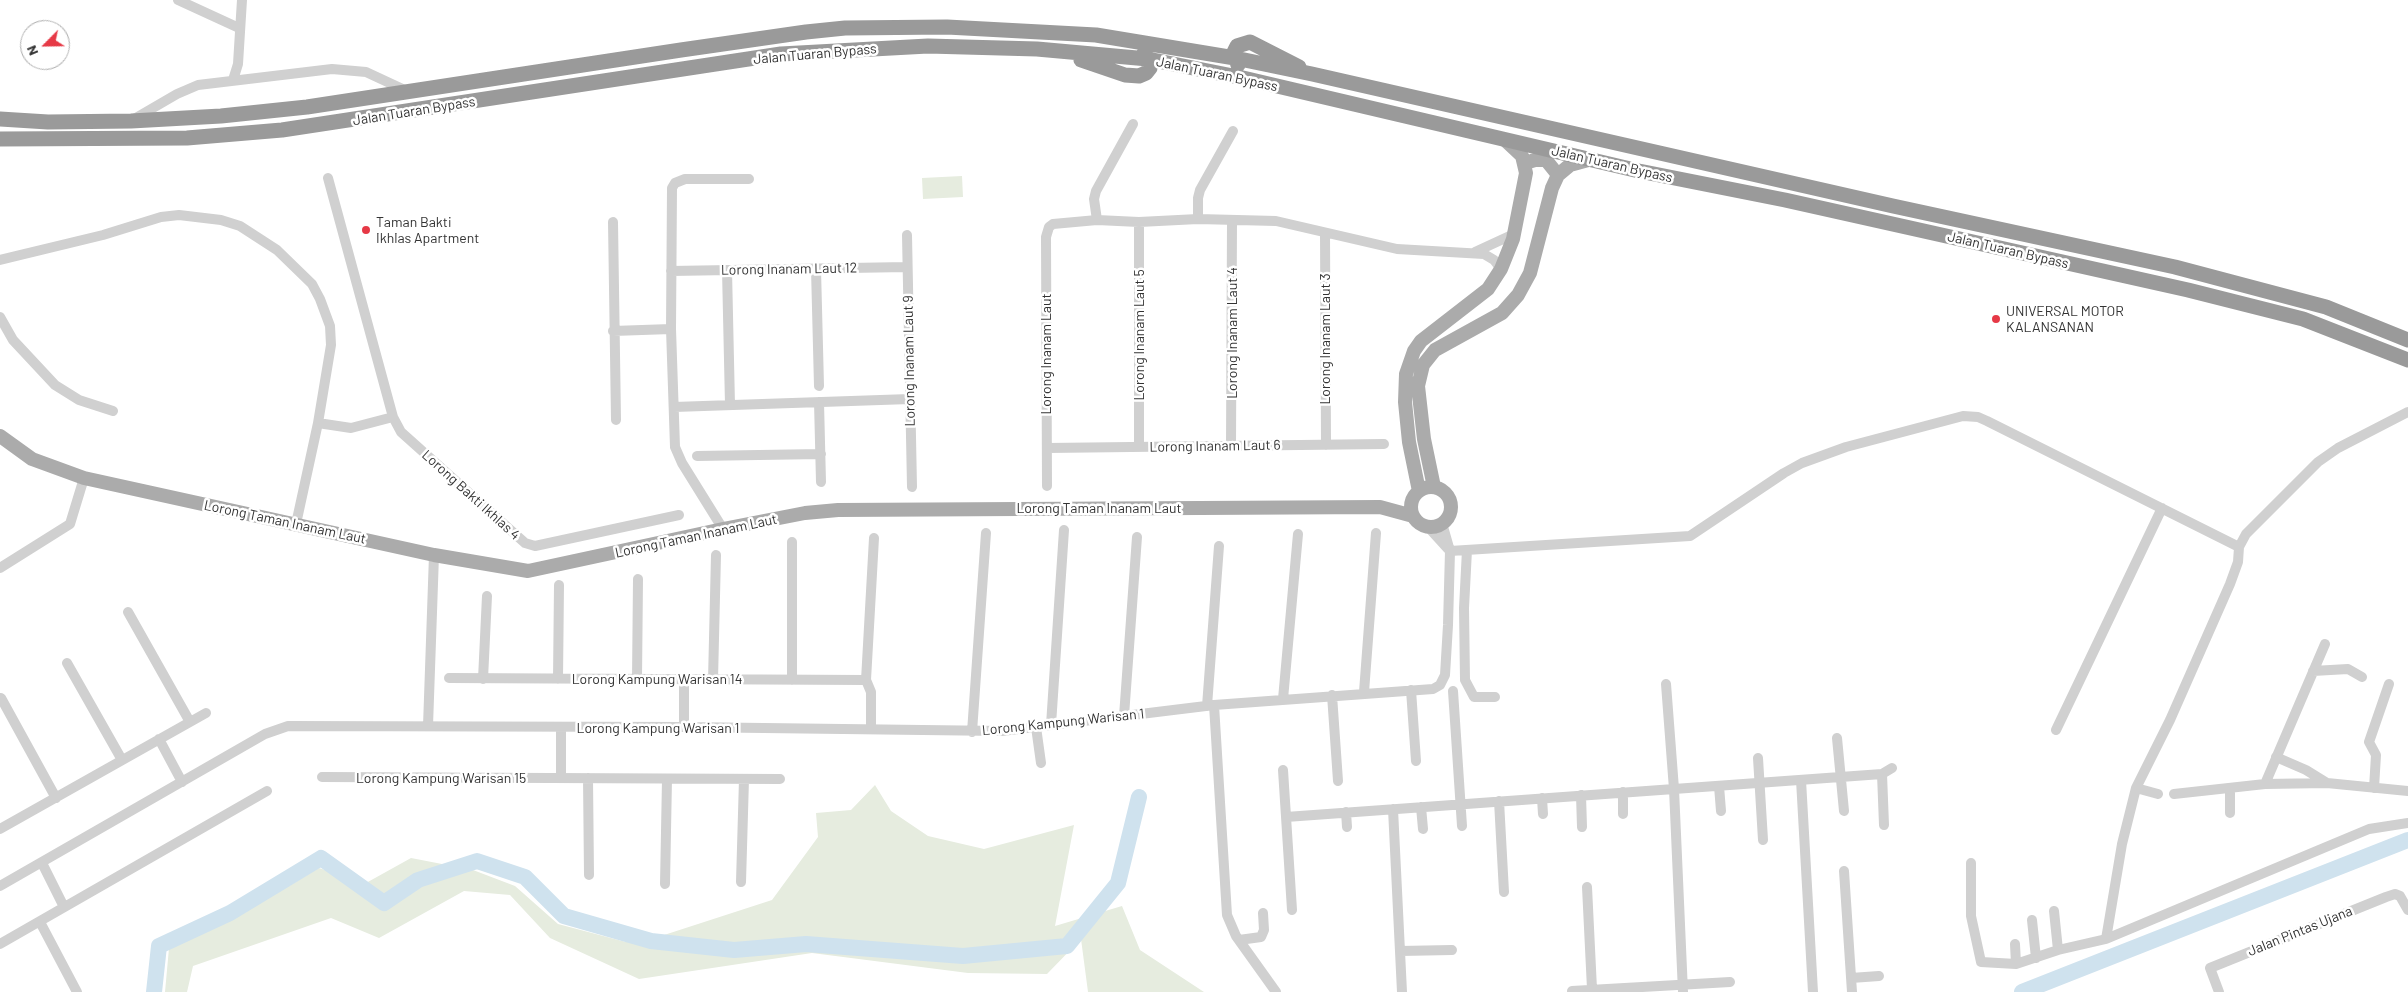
<!DOCTYPE html>
<style>
body{margin:0}
#map{position:relative;width:2408px;height:992px;overflow:hidden;background:#fff;font-family:Barlow,sans-serif}
canvas{display:block}
.north{position:absolute;left:20px;top:20px;width:50px;height:50px;box-sizing:border-box;background:#fff;border:1px solid #adadad;border-radius:50%;rotate:247deg;font-size:14px;font-weight:700;line-height:20px;text-align:center;color:#333}
.north::after{content:'';display:block;margin:auto;width:18px;height:22px;background:#e63946;clip-path:polygon(50% 0,100% 100%,50% 72%,0 100%)}
</style>
<div id="map">
<canvas width="2408" height="992"></canvas>
<div class="north">N</div>
</div>
<script>
const context = document.querySelector('canvas').getContext('2d');
context.lineJoin = 'round';
function paint(path, color) { context.fillStyle = color; context.fill(path, 'evenodd'); }
const shape = rows => new Path2D(rows.map(r => 'M' + r).join(''));
function trace(path, color, width, dash) { context.strokeStyle = color; context.lineWidth = width; context.lineCap = dash ? 'butt' : 'round'; context.setLineDash(dash || []); context.stroke(path); }
function drawText(font, color, halo, rows, align = 'center') {
  context.font = font + ' Barlow,sans-serif'; context.lineWidth = 5; context.setLineDash([]); context.textBaseline = 'middle'; context.strokeStyle = halo; context.fillStyle = color; for (const [text, x, y, turn = 0] of rows) {
    context.save(); context.translate(x, y); context.rotate((+turn || 0) * Math.PI / 180); context.textAlign = isNaN(turn) ? turn : align; if (halo) context.strokeText(text, 0, 0); context.fillText(text, 0, 0); context.restore();
  }
}
const green = shape([
 [962,176,963,197,923,199,922,178],
 [875,785,891,811,928,836,984,849,1074,825,1055,926,1122,906,1140,950,1204,992,1088,992,1081,939,1047,974,968,973,812,953,639,979,550,938,510,895,464,891,379,938,331,918,193,966,187,992,165,992,170,937,205,920,230,921,319,868,366,883,411,858,473,870,515,886,558,924,626,942,661,936,772,900,818,837,816,813,851,810]
]);
const river = shape([
 [154,992,159,946,230,913,321,858,384,903,418,880,477,861,525,877,564,916,651,941,734,950,806,944,963,956,1067,946,1118,883,1139,797],
 [2022,992,2408,840]
]);
const minor = shape([
 [178,0,239,28],
 [233,80,238,64,242,0],
 [134,119,177,94,198,85,332,69,366,72,409,92],
 [328,178,393,417,401,432,525,543,535,546,679,515],
 [1198,219,1198,198,1200,190,1233,131],
 [1097,220,1094,199,1096,191,1133,124],
 [613,222,616,420],
 [1139,222,1139,447],
 [1325,233,1326,445],
 [907,235,912,487],
 [1475,252,1514,234],
 [0,260,103,235,161,217,179,215,221,220,240,226,277,250,312,284,320,299,330,326,331,345,318,423,296,524],
 [816,269,819,386],
 [727,270,730,405],
 [671,271,907,267],
 [0,317,13,340,55,385,79,400,113,411],
 [613,331,671,329],
 [819,402,821,482],
 [674,407,910,399],
 [318,423,351,428,393,417],
 [1231,446,1232,221],
 [1047,448,1384,444],
 [697,456,821,454],
 [1047,486,1046,237,1049,227,1053,224,1097,220,1139,222,1198,219,1276,221,1397,249,1484,254,1494,260,1501,269],
 [1428,527,1448,549],
 [723,529,682,463,675,447,671,329,672,188,675,183,685,179,749,179],
 [1467,550,1464,608,1465,680,1474,697,1495,697],
 [1450,551,1690,536,1784,473,1802,463,1846,447,1963,416,1978,417,1987,421,2239,547],
 [0,568,70,524,84,478],
 [128,612,190,722],
 [67,663,122,760],
 [2313,671,2348,669,2362,677],
 [449,678,866,680],
 [483,679,487,596],
 [558,679,559,585],
 [637,679,638,579],
 [713,680,716,555],
 [792,680,792,542],
 [1666,684,1674,789,1683,992],
 [1411,690,1416,761],
 [1453,691,1462,826],
 [1364,692,1376,533],
 [1332,695,1338,781],
 [1,698,56,798],
 [1283,699,1298,534],
 [1214,705,1227,915,1236,936,1276,992],
 [1207,706,1219,546],
 [1124,716,1137,537],
 [1051,725,1064,530],
 [428,726,434,555],
 [684,727,684,680],
 [1036,727,1041,763],
 [871,728,871,692,866,680,874,538],
 [2056,730,2162,508],
 [972,732,986,533],
 [1837,738,1844,811],
 [159,739,182,782],
 [2276,757,2306,770,2327,783],
 [1758,758,1763,840],
 [1283,770,1292,910],
 [1882,774,1884,825],
 [322,777,780,779],
 [561,778,561,728],
 [588,778,589,875],
 [1801,780,1813,992],
 [2265,784,2325,644],
 [1719,786,1721,811],
 [2136,788,2158,794],
 [2230,788,2230,813],
 [2374,788,2376,755,2369,742,2389,684],
 [2174,794,2265,784,2327,783,2408,791],
 [1581,795,1582,827],
 [1542,798,1543,814],
 [1499,801,1504,892],
 [1421,807,1423,829],
 [1393,809,1402,992],
 [1346,812,1347,827],
 [1623,814,1623,792],
 [1286,817,1882,774,1892,768],
 [0,829,206,713],
 [42,863,64,907],
 [1971,863,1971,916,1981,962,2016,964,2058,950,2106,939,2122,844,2136,788,2170,720,2230,584,2238,562,2239,547,2246,534,2318,462,2338,448,2408,412],
 [1844,871,1852,992],
 [741,882,744,779],
 [665,884,667,779],
 [0,886,265,734,288,726,684,727,1002,731,1214,705,1433,689,1440,685,1445,675,1448,625,1450,551,1442,523],
 [1587,887,1592,989],
 [2054,911,2058,950],
 [2032,920,2036,958],
 [40,922,77,992],
 [2106,939,2369,829,2408,823],
 [1239,940,1261,937,1264,930,1263,913],
 [0,944,267,791],
 [2015,944,2016,964],
 [1400,951,1452,950],
 [1851,978,1879,976],
 [1572,991,1730,982],
 [2219,992,2210,968,2386,897,2395,894,2400,896,2408,910]
]);
const major = shape([
 [1525,163,1535,160,1546,160,1558,175],
 [0,436,32,459,84,478,434,555,528,571,723,529,805,513,838,510,1380,507,1413,516],
 [1434,487,1424,439,1418,386,1423,365,1435,350,1502,313,1518,295,1530,273,1552,188,1558,175,1570,165,1592,159],
 '1411 507a20 20 0 1 1 40 0a20 20 0 1 1-40 0Z',
 [1419,491,1409,442,1405,402,1406,374,1414,351,1421,341,1488,289,1501,269,1513,239,1526,173,1522,156,1506,141]
]);
const highway = shape([
 [1081,60,1125,75,1139,76,1146,73,1150,68,1148,59,1144,53],
 [1238,65,1234,52,1237,46,1250,42,1299,67],
 [0,119,48,122,131,121,221,116,307,107,681,50,806,32,845,28,947,27,1096,35,1235,58,1312,74,1893,206,2175,267,2326,307,2408,340],
 [0,139,187,138,282,130,781,54,928,46,1037,49,1148,59,1243,78,1639,171,1785,200,2188,290,2303,319,2408,360]
]);
const markers = [
 [366,230,5,"#e63946"],
 [1996,319,5,"#e63946"]
];
const streetNames = [
 ["Jalan Tuaran Bypass",815,54,-5],
 ["Jalan Tuaran Bypass",1217,74,12],
 ["Jalan Tuaran Bypass",414,111,-9],
 ["Jalan Tuaran Bypass",1612,164,13],
 ["Jalan Tuaran Bypass",2008,250,13],
 ["Lorong Inanam Laut 12",789,269,-1],
 ["Lorong Inanam Laut 4",1232,333,-90],
 ["Lorong Inanam Laut 5",1139,335,-90],
 ["Lorong Inanam Laut 3",1325,339,-90],
 ["Lorong Inanam Laut",1046,354,-90],
 ["Lorong Inanam Laut 9",909,361,-91],
 ["Lorong Inanam Laut 6",1215,446,-1],
 ["Lorong Bakti Ikhlas 4",471,495,42],
 ["Lorong Taman Inanam Laut",1099,508],
 ["Lorong Taman Inanam Laut",285,522,12],
 ["Lorong Taman Inanam Laut",696,536,-12],
 ["Lorong Kampung Warisan 14",657,679],
 ["Lorong Kampung Warisan 1",1063,722,-6],
 ["Lorong Kampung Warisan 1",658,728],
 ["Lorong Kampung Warisan 15",441,778],
 ["Jalan Pintas Ujana",2300,931,-22]
];
const poiNames = [
 ["Taman Bakti",376,222],
 ["Ikhlas Apartment",376,238],
 ["UNIVERSAL MOTOR",2006,311],
 ["KALANSANAN",2006,327]
];
paint(green, '#e6ecdf');
trace(river, '#cfe2ee', 16);
trace(minor, '#d0d0d0', 10);
trace(major, '#ababab', 14);
trace(highway, '#9a9a9a', 15);
for (const [x, y, r, color] of markers) { const dot = new Path2D(); dot.arc(x, y, r, 0, 2 * Math.PI); context.fillStyle = color; context.fill(dot); trace(dot, '#fff', 2); }
drawText('14px', '#333', '#fff', streetNames);
drawText('14px', '#333', '#fff', poiNames, 'left');
</script>
